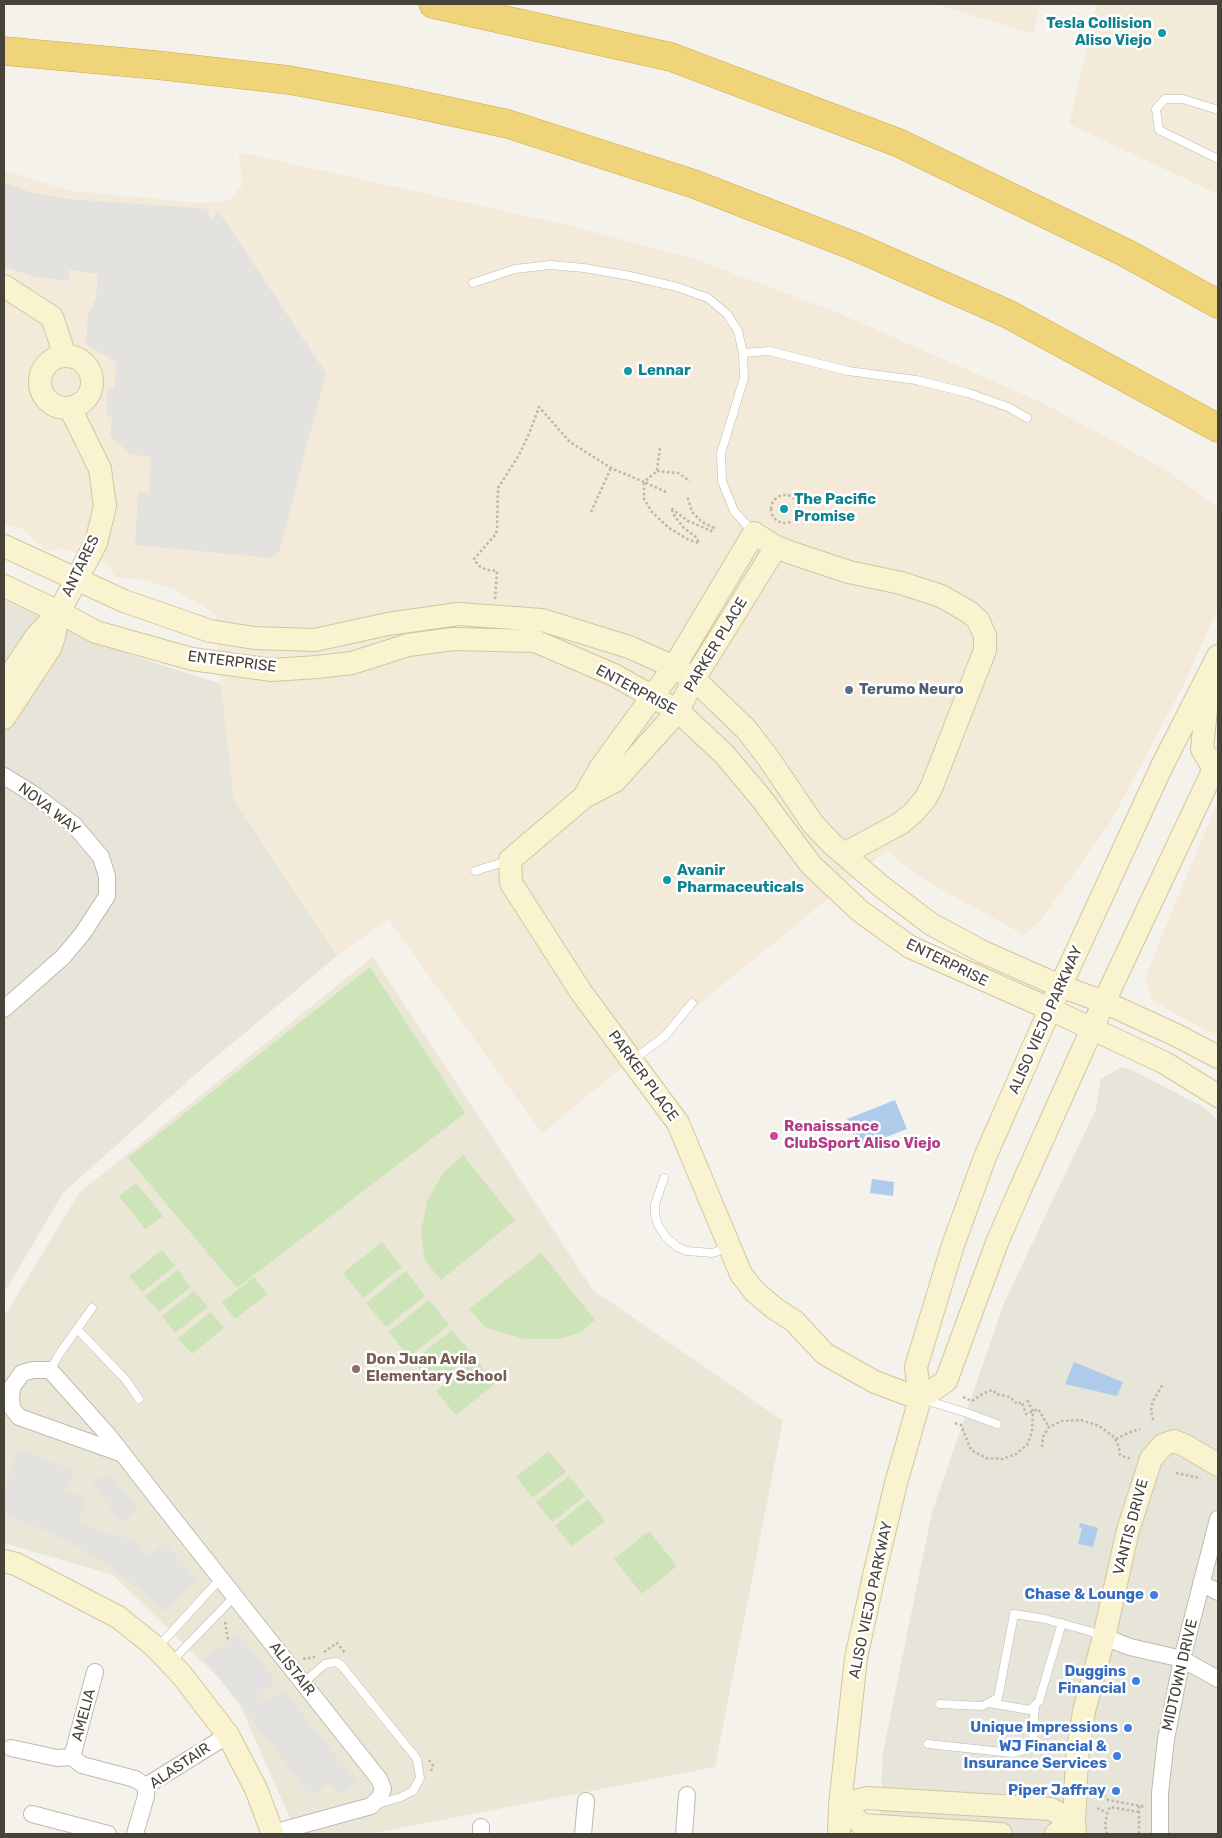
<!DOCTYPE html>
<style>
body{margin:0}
#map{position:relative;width:1222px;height:1838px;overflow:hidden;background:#f4f2eb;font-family:Rubik,sans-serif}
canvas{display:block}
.frame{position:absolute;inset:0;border:5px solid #474339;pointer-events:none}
</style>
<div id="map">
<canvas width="1222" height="1838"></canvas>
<div class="frame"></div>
</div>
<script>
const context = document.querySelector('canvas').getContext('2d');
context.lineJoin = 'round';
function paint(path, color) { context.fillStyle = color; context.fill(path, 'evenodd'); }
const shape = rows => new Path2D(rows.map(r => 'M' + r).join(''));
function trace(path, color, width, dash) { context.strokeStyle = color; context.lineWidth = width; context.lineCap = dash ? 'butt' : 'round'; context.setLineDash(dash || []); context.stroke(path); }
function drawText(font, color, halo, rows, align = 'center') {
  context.font = font + ' Rubik,sans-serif'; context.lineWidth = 5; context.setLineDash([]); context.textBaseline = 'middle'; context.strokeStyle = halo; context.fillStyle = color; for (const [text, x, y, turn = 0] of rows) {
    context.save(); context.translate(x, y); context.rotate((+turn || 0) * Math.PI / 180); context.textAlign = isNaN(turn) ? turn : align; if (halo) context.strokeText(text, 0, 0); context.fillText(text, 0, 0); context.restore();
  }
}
const residential = shape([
 [4,601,131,655,221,684,234,799,337,956,199,1071,63,1193,4,1293],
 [1121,1067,1130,1069,1201,1106,1218,1120,1218,1834,879,1834,883,1752,932,1512,1004,1303,1096,1109,1101,1079]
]);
const commercial = shape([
 [935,4,1039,4,1034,34],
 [1097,4,1218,4,1218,194,1069,124],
 [239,152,563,224,694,259,836,312,1045,404,1164,469,1218,507,1218,607,1185,682,1111,821,1042,919,1024,935,923,879,886,851,542,1133,388,919,337,956,234,799,221,684,215,614,174,589,145,580,115,577,109,564,61,548,47,551,22,529,4,524,4,172,10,172,71,191,200,203,228,201,242,186],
 [1218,801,1218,1037,1153,1001,1145,978,1172,911]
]);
const education = shape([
 [373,957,593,1290,783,1421,715,1767,369,1834,297,1834,235,1694,113,1575,4,1543,4,1317,79,1193]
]);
const green = shape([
 [370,967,465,1113,237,1288,128,1158],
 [463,1155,515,1220,441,1280,425,1261,421,1233,427,1201,444,1172],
 [136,1183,163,1216,145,1229,119,1196],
 [382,1242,402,1267,363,1298,343,1273],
 [162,1250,175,1266,142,1292,129,1276],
 [541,1253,595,1320,581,1332,560,1339,525,1339,486,1328,469,1309],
 [178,1270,191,1287,159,1312,145,1296],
 [406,1271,425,1296,386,1327,366,1303],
 [254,1277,267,1294,235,1319,222,1302],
 [194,1291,208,1307,175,1333,162,1316],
 [429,1300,449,1325,409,1357,389,1332],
 [211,1312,224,1328,192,1354,178,1338],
 [452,1330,472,1354,433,1386,413,1361],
 [476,1359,495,1384,456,1415,436,1391],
 [549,1451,566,1472,533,1498,516,1477],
 [569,1476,585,1496,552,1522,536,1502],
 [588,1499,605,1521,572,1546,555,1526],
 [649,1531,677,1566,642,1594,614,1559]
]);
const parking = shape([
 [4,183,30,192,67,199,208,209,210,220,219,212,326,373,279,552,271,558,135,545,138,492,149,493,151,457,130,454,110,436,112,417,107,416,107,389,115,389,116,362,86,344,88,315,96,298,98,274,69,270,68,281,36,277,4,267],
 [18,1449,74,1470,66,1489,87,1499,78,1520,102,1533,134,1539,149,1556,165,1543,197,1580,182,1593,166,1612,130,1581,90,1554,49,1532,4,1514,4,1492],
 [108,1472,138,1509,122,1523,92,1484],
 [238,1633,276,1681,259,1696,266,1703,283,1690,357,1781,340,1795,329,1782,311,1796,204,1659]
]);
const water = shape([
 [895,1100,907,1129,881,1139,878,1145,874,1146,868,1144,859,1148,847,1119],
 [872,1179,894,1182,893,1196,870,1193],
 [1074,1362,1123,1382,1117,1396,1065,1384],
 [1080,1523,1098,1528,1093,1547,1078,1544,1082,1528,1079,1527]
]);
const path = shape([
 [657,471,678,473,690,481],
 [666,492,644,482,644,499,652,512,669,528,689,540,699,543,697,538,684,528,675,517,671,508,688,521,711,531,714,528,702,522,692,512,688,499,690,496],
 '771 509a14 14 0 1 1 28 0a14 14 0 1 1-28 0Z',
 [591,512,611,468],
 [495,599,497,571,487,570,479,566,474,559,496,534,497,529,498,488,519,455,529,434,539,407,570,442,611,468,644,482,657,471,660,447],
 [963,1397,972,1401,984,1393,993,1390,996,1394,1010,1397,1017,1404,1022,1402,1026,1414,1038,1409,1049,1427],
 [1153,1420,1151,1410,1153,1401,1163,1384],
 [955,1423,961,1425,971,1450,986,1458,1002,1459,1016,1454,1027,1445,1032,1432,1033,1411,1026,1398],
 [1116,1439,1130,1432,1140,1429],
 [1042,1447,1043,1437,1049,1427,1062,1421,1081,1420,1099,1426,1114,1437,1119,1447,1120,1455,1131,1459],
 [1176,1473,1201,1478],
 [225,1622,228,1640],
 [324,1652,337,1643,346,1654],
 [303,1659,315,1657],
 [429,1760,433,1766,431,1771],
 [1094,1794,1104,1795,1108,1800,1146,1807],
 [1139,1806,1139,1834],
 [1097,1808,1107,1813],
 [1107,1834,1105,1826,1107,1813,1110,1807,1139,1812]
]);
const lane = shape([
 [1218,110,1183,99,1165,99,1156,109,1159,130,1218,159],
 [473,283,515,269,550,265,584,268,630,276,677,287,708,298,727,314,738,331,743,353,744,378,721,453,722,481,734,511,752,531],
 [743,353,769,351,848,371,916,380,968,393,1008,407,1027,418],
 [475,871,507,861],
 [633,1060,665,1036,692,1003],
 [664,1178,655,1204,655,1215,658,1225,666,1237,677,1247,687,1251,712,1253,728,1248],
 [77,1329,125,1379,139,1399],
 [50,1370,60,1353,92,1308],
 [925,1400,967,1413,997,1424],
 [158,1647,221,1578],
 [172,1661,235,1596],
 [303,1683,325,1664,336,1662,341,1665,417,1759,420,1778,413,1791,401,1797,378,1804],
 [989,1703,1030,1710,1039,1701,1062,1623],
 [940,1704,982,1706,998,1698,1014,1614,1045,1619,1089,1631,1102,1636],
 [928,1744,1012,1753,1032,1748,1035,1705]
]);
const street = shape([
 [4,776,33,794,74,825,101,857,107,876,107,896,83,933,63,957,4,1009],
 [123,1454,19,1417,12,1408,11,1399,12,1387,22,1373,33,1370,50,1370,108,1435,168,1512,379,1779,383,1789,380,1797,371,1806,273,1833],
 [1201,1583,1218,1592],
 [1104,1637,1130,1647,1182,1659,1218,1679],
 [95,1672,72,1757,82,1765,135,1779,146,1786],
 [11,1748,57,1758,72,1757],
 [32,1814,108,1834],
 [135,1834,146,1796,146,1786,228,1735],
 [481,1834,481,1827],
 [583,1834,586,1801],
 [684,1834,687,1795],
 [1160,1834,1160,1793,1166,1739,1182,1659,1218,1519]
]);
const secondary = shape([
 [4,286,52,317,65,356],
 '40 382a26 26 0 1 1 52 0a26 26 0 1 1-52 0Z',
 [4,546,124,601,210,631,254,638,315,640,388,624,458,614,542,620,629,647,674,667,694,679,746,729,769,759,813,824,832,844,882,887,931,924,983,952,1060,986,1104,1002,1176,1035,1218,1057],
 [776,547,694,679,678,711,615,781,584,797,510,860,511,883,581,992,678,1123,741,1274,754,1291,774,1308,794,1321,825,1354,875,1382,920,1399],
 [4,586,59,612,96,632,192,659,272,670,317,667,352,663,408,645,453,639,535,641,614,675,678,711,724,754,761,798,811,865,860,911,910,947,1050,1009,1165,1063,1218,1096],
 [4,685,35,638,59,612,96,543,105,506,100,469,70,408],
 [1208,689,1202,749,1214,769,1218,772],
 [4,718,50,648,54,637,58,614],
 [584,797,601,767,674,667,754,533,776,547,789,552,849,572,901,583,941,596,969,612,978,620,985,636,985,650,932,786,925,799,913,813,901,823,844,854],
 [920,1399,946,1381,998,1240,1023,1183,1104,1002,1218,760],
 [4,1561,16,1564,118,1617,153,1645,181,1674,228,1735,256,1789,273,1834],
 [840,1805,866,1798,1051,1809,1074,1822,1056,1834],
 [840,1805,863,1825,1001,1834],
 [839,1834,840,1805,856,1658,875,1571,896,1483,920,1399,916,1367,953,1245,985,1157,1050,1009,1162,766,1218,656],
 [1075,1834,1074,1822,1077,1758,1084,1711,1104,1637,1128,1530,1151,1459,1163,1445,1174,1441,1186,1446,1218,1465]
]);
const highway = shape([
 [433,4,671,57,899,143,1126,253,1218,304],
 [4,51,156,65,289,80,397,100,508,124,694,184,854,246,1008,314,1218,428]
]);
const markers = [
 [1162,33,5,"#0f9aa8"],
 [628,371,5,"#0f9aa8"],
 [784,509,5,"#0f9aa8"],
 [849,690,5,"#5c6f8a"],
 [667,880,5,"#0f9aa8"],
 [774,1136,5,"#d1479c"],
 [356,1369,5,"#8d6e63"],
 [1154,1595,5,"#3f7fe0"],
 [1136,1681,5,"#3f7fe0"],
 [1128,1728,5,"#3f7fe0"],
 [1117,1756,5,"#3f7fe0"],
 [1116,1791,5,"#3f7fe0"]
];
const cultureNames = [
 ["Tesla Collision",1152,24,"right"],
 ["Aliso Viejo",1152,41,"right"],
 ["Lennar",638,371],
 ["The Pacific",794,500],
 ["Promise",794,517],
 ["Avanir",677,871],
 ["Pharmaceuticals",677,888]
];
const streetNames = [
 ["ANTARES",81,566,-64],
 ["PARKER PLACE",716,645,-59],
 ["ENTERPRISE",232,662,7],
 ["ENTERPRISE",636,690,28],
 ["NOVA WAY",49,809,38],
 ["ENTERPRISE",947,963,26],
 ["ALISO VIEJO PARKWAY",1046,1020,-66],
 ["PARKER PLACE",643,1076,54],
 ["VANTIS DRIVE",1131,1527,-75],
 ["ALISO VIEJO PARKWAY",871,1600,-78],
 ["ALISTAIR",292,1669,52],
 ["MIDTOWN DRIVE",1180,1675,-77],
 ["AMELIA",84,1715,-75],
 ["ALASTAIR",180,1766,-34]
];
const serviceNames = [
 ["Terumo Neuro",859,690]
];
const hotelNames = [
 ["Renaissance",784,1127],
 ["ClubSport Aliso Viejo",784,1144]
];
const educationNames = [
 ["Don Juan Avila",366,1360],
 ["Elementary School",366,1377]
];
const shopNames = [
 ["Chase & Lounge",1144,1595],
 ["Duggins",1126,1672],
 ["Financial",1126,1689],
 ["Unique Impressions",1118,1728],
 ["WJ Financial &",1107,1747],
 ["Insurance Services",1107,1764],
 ["Piper Jaffray",1106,1791]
];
paint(residential, '#e7e4da');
paint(commercial, '#f3ead9');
paint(education, '#ebe7d6');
paint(green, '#cce4b8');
paint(parking, '#e3e2df');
paint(water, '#aeccea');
trace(lane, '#bfbaae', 9);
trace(street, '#bfbaae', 18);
trace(secondary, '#cfc79f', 24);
trace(highway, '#cfaa4a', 29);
trace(path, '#bfb7a1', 2.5, [2.5, 2.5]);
trace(lane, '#fff', 8);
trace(street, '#fff', 16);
trace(secondary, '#faf3cf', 22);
trace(highway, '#f0d47a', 28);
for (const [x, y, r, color] of markers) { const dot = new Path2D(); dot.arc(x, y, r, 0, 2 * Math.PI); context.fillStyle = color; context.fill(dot); trace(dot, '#fff', 2); }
drawText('bold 15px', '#0d838f', '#fff', cultureNames, 'left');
drawText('15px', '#474339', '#fff', streetNames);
drawText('bold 15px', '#4e5e75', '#fff', serviceNames, 'left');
drawText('bold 15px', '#b23c85', '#fff', hotelNames, 'left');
drawText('bold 15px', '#785e54', '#fff', educationNames, 'left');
drawText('bold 15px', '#366cbe', '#fff', shopNames, 'right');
</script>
